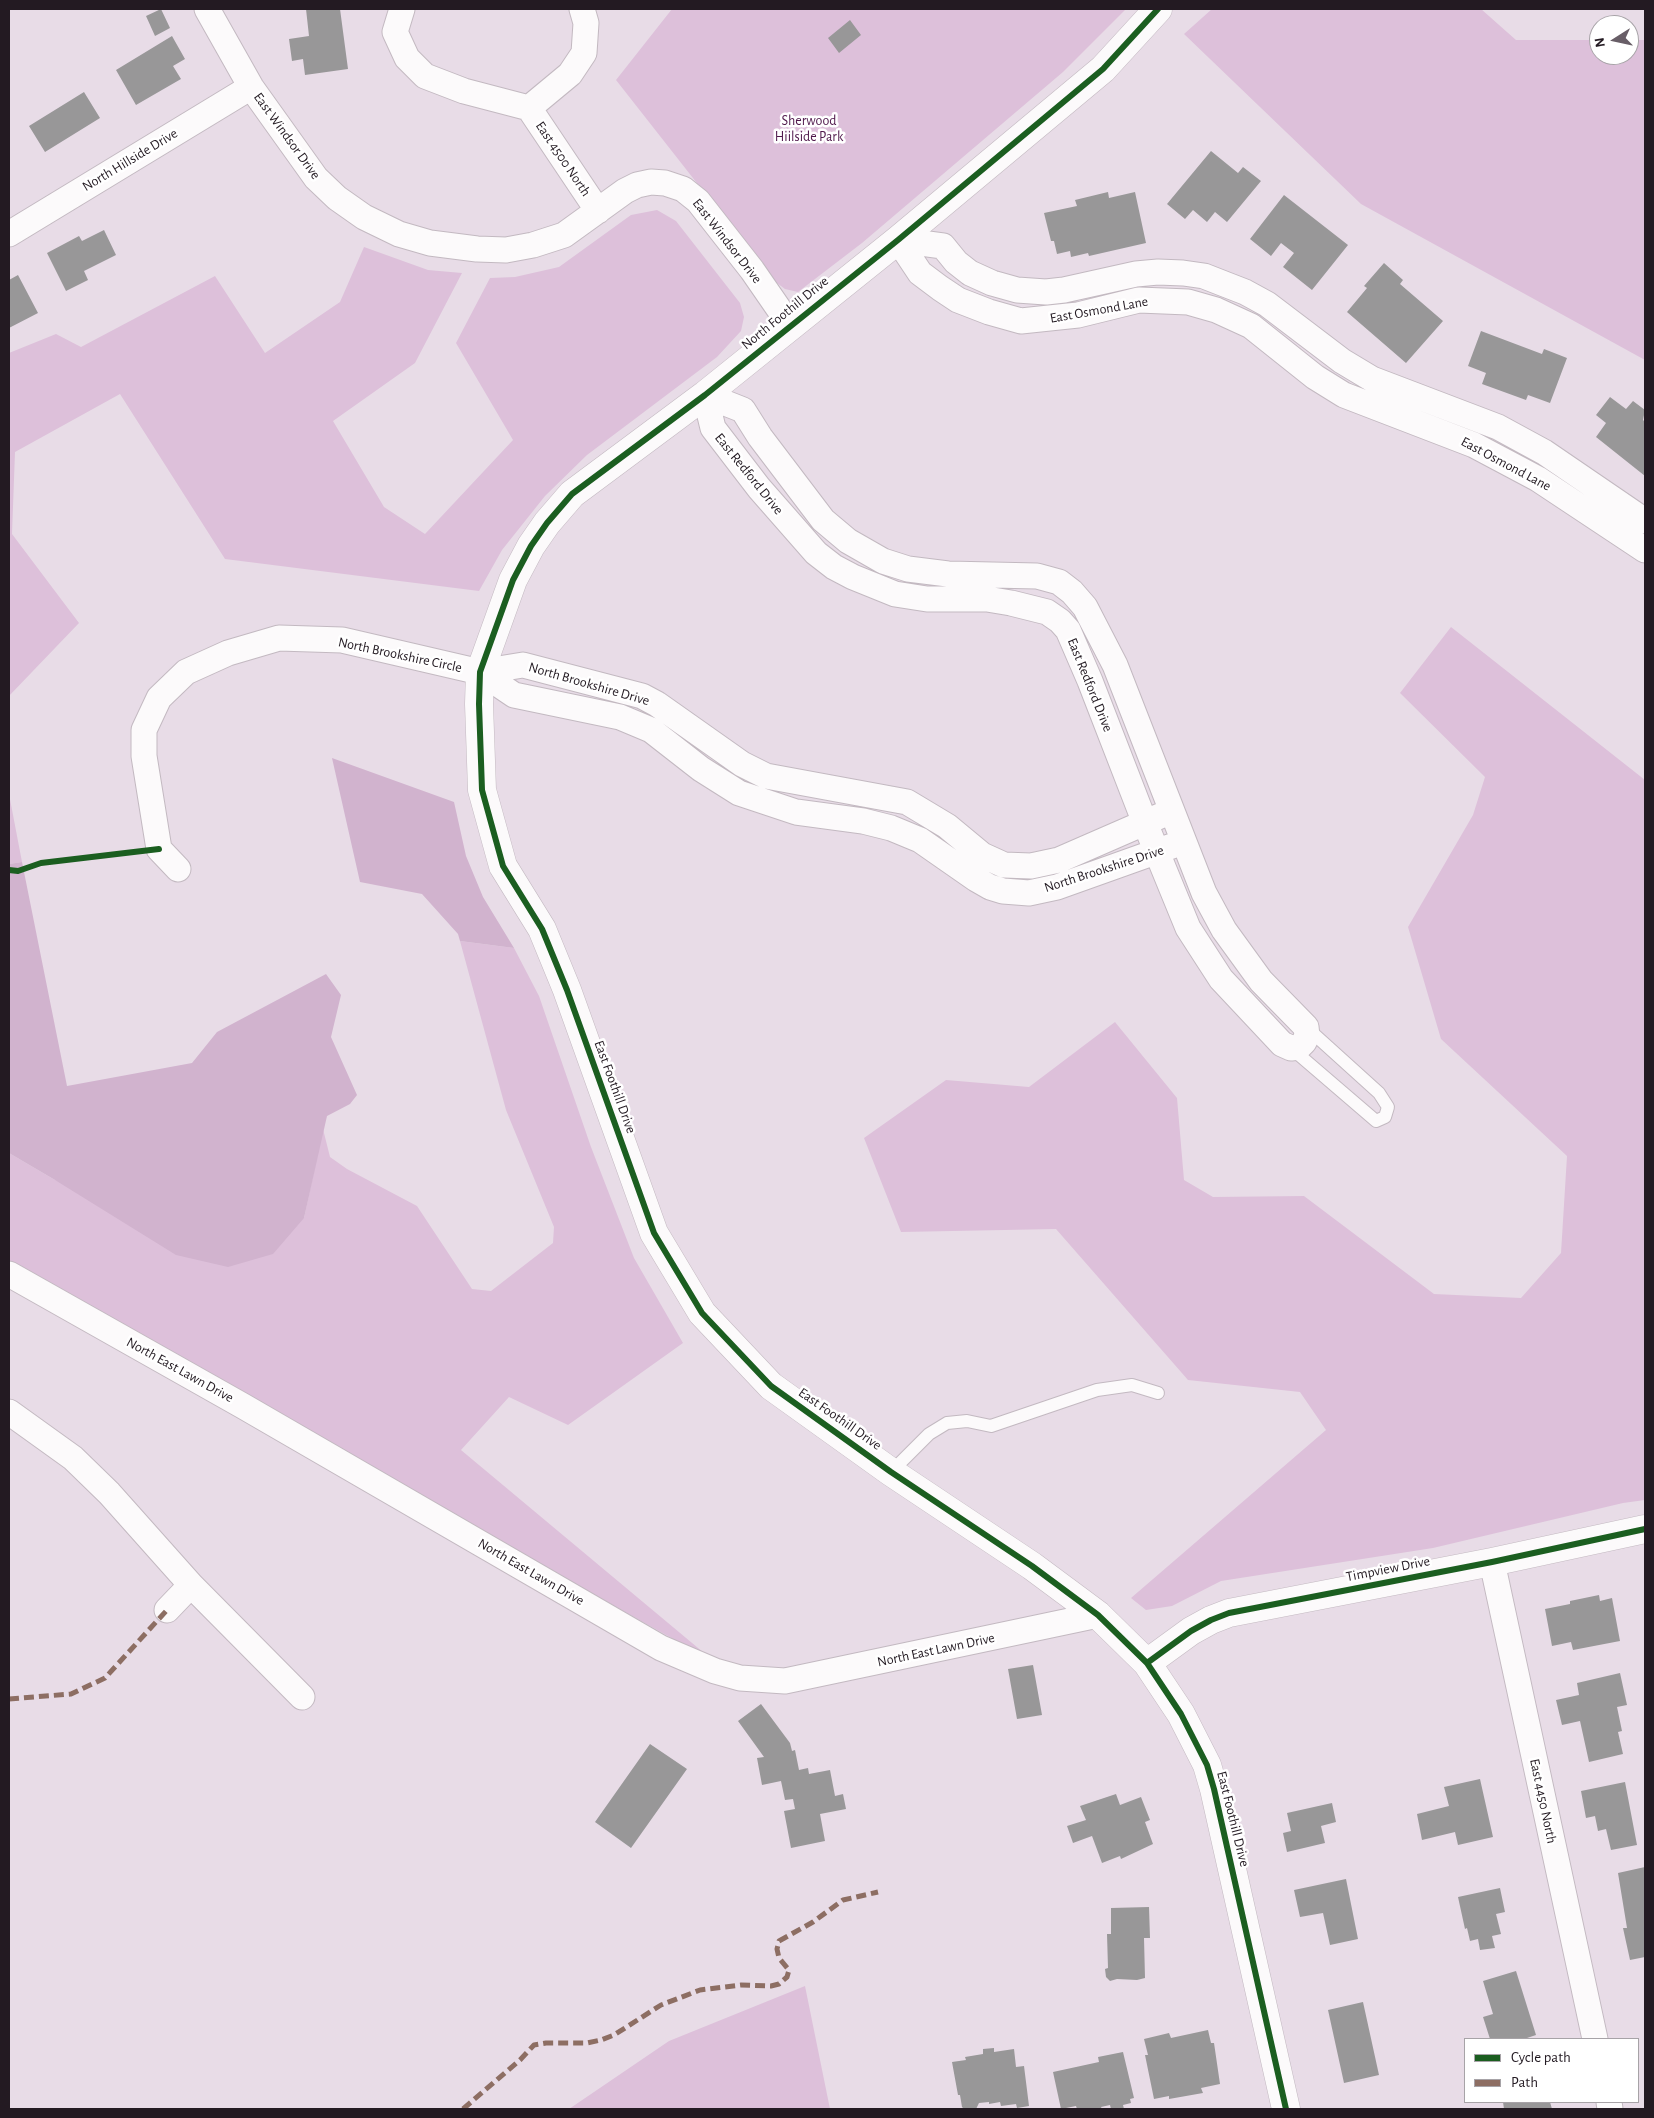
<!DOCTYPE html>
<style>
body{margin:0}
#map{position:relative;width:1654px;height:2118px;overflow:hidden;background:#e8dce7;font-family:"Alegreya Sans",sans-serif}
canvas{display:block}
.frame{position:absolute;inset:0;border:10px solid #231a22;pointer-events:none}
.legend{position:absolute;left:1464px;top:2038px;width:175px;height:65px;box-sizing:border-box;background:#fff;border:1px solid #a7a3a7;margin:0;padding:6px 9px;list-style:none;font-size:15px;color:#231a22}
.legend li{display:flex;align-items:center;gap:10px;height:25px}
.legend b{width:25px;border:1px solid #a7a3a7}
.north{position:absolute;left:1589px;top:15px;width:50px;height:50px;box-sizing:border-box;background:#fff;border:1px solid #a7a3a7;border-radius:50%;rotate:260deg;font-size:14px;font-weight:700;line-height:20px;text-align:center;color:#231a22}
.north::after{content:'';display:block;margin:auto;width:18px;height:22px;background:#685e67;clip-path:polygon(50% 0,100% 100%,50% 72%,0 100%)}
</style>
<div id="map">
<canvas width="1654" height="2118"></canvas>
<div class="frame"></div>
<ul class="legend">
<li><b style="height:6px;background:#1b5e20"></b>Cycle path</li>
<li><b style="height:6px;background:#8d6e63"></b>Path</li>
</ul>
<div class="north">N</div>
</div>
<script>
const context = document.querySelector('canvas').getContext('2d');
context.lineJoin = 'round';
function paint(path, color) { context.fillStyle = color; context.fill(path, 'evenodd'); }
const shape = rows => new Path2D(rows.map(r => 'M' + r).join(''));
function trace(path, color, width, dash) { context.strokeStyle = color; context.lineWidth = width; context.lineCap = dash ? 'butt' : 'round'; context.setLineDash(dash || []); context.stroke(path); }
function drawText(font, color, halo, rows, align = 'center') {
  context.font = font + ' "Alegreya Sans",sans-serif'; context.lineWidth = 5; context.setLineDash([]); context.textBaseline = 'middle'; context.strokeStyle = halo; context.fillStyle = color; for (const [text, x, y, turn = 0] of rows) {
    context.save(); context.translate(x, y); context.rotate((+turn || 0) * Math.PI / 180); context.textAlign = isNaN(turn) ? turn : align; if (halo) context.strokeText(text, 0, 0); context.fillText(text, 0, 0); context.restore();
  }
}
const green = shape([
 [672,9,1126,9,1063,72,862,243,798,292,785,289,773,280,616,80],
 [1212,9,1481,9,1516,40,1599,40,1599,55,1629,55,1629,40,1645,40,1645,360,1361,204,1184,34],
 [657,210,676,221,740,303,744,317,741,331,717,357,587,455,545,496,502,550,479,591,225,559,120,394,15,452,12,534,79,623,9,696,9,353,56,334,81,347,215,276,265,353,340,302,364,247,428,270,462,273,415,363,333,421,384,507,425,534,513,440,456,343,490,278,515,277,559,267,631,215],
 [1451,627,1645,780,1645,1500,1623,1503,1433,1548,1221,1581,1172,1606,1146,1610,1131,1598,1326,1430,1300,1392,1188,1380,1056,1229,901,1232,864,1138,946,1080,1029,1087,1115,1022,1177,1098,1184,1180,1213,1197,1304,1196,1434,1294,1521,1298,1561,1253,1567,1156,1441,1039,1408,927,1473,815,1485,777,1400,693],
 [9,794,22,862,9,864],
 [460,941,514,948,539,996,591,1147,634,1258,683,1343,568,1425,509,1397,461,1450,716,1663,133,1336,48,1282,9,1262,9,1153,55,1180,304,1218,323,1129,330,1157,347,1169,417,1206,472,1289,491,1291,553,1243,554,1227,506,1110],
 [805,1986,830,2109,569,2109,669,2041]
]);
const forest = shape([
 [332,758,454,802,466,856,483,897,514,948,460,941,458,934,422,894,360,882],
 [22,862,67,1086,192,1063,217,1032,326,974,341,995,331,1037,357,1095,350,1104,327,1116,304,1218,273,1254,228,1267,176,1255,55,1180,9,1153,9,864]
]);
const building = shape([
 [161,9,170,28,155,36,146,16],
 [306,9,340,9,348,69,305,75,303,59,292,61,289,39,309,36],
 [850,20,861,35,839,53,828,38],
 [172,36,185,59,173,66,181,79,136,105,116,70],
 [84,92,100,118,45,152,29,126],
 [1211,151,1238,173,1243,167,1261,181,1227,222,1215,212,1207,222,1193,210,1185,219,1167,204],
 [1108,192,1109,198,1135,192,1146,243,1089,256,1088,253,1071,257,1070,251,1057,254,1054,241,1051,241,1044,213,1077,206,1075,200],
 [1284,195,1348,245,1312,290,1283,267,1294,253,1281,243,1271,256,1250,239],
 [104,230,116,255,84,271,88,280,66,291,47,253,79,236,82,241],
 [1384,263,1403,280,1400,284,1443,321,1406,363,1347,312,1367,288,1364,286],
 [18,275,38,313,9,328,9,280],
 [1481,331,1542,354,1544,349,1567,358,1550,403,1528,395,1526,400,1482,384,1486,373,1468,366],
 [1610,397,1626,409,1633,401,1645,410,1643,420,1645,422,1645,476,1596,437,1606,423,1596,415],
 [1599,1595,1600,1601,1612,1598,1620,1641,1573,1650,1571,1642,1552,1646,1545,1609,1570,1604,1570,1601],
 [1033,1665,1042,1715,1017,1719,1008,1669],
 [1620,1673,1627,1705,1617,1707,1622,1731,1618,1732,1623,1754,1589,1762,1580,1721,1562,1725,1556,1700,1579,1695,1577,1683],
 [761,1704,790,1743,792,1751,795,1750,799,1770,808,1768,809,1774,830,1770,835,1796,843,1794,846,1809,820,1814,825,1841,791,1848,784,1811,795,1809,793,1799,785,1800,781,1781,762,1785,757,1758,764,1757,738,1721],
 [650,1744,687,1769,631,1848,595,1822],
 [1480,1779,1493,1837,1458,1845,1455,1832,1422,1840,1417,1814,1449,1806,1444,1787],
 [1625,1782,1637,1845,1611,1850,1606,1829,1598,1831,1595,1816,1586,1818,1581,1791],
 [1116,1794,1120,1805,1141,1797,1150,1820,1145,1822,1153,1844,1121,1859,1120,1856,1102,1863,1092,1836,1073,1843,1067,1826,1086,1820,1080,1806],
 [1332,1803,1336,1822,1321,1826,1325,1843,1287,1852,1283,1833,1291,1831,1287,1813],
 [1645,1867,1645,1957,1630,1960,1623,1928,1627,1928,1618,1873],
 [1346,1879,1358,1939,1330,1945,1323,1913,1300,1917,1294,1890],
 [1500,1888,1505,1912,1496,1914,1501,1934,1492,1936,1495,1948,1480,1950,1478,1939,1470,1941,1467,1928,1465,1929,1458,1897],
 [1149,1907,1150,1938,1144,1938,1145,1978,1137,1980,1117,1979,1110,1981,1106,1977,1105,1969,1108,1968,1107,1934,1111,1934,1111,1908],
 [1516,1971,1536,2035,1524,2039,1490,2039,1483,2017,1493,2014,1483,1981],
 [1363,2002,1379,2075,1344,2083,1328,2010],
 [1208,2030,1211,2043,1214,2043,1220,2084,1201,2088,1203,2093,1169,2099,1169,2096,1154,2099,1145,2055,1148,2055,1144,2039,1169,2033,1171,2038],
 [994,2048,994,2052,1014,2049,1016,2067,1024,2066,1029,2106,1017,2108,1016,2104,1001,2106,1000,2102,989,2104,989,2102,979,2103,976,2109,964,2109,962,2107,960,2095,958,2095,952,2062,966,2060,965,2057,983,2054,983,2049],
 [1123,2052,1134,2098,1130,2099,1131,2103,1123,2105,1124,2109,1111,2109,1110,2105,1101,2107,1102,2109,1077,2109,1076,2106,1061,2109,1053,2072,1099,2062,1098,2057],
 [1503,2102,1550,2102,1552,2109,1504,2109]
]);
const service = shape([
 [1291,1048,1376,1121,1385,1117,1388,1107,1379,1093,1306,1027],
 [891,1472,929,1434,947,1423,967,1421,991,1426,1097,1390,1132,1385,1158,1393]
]);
const minor = shape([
 [207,9,251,87,316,178,337,198,364,217,399,234,430,243,477,249,506,250,533,245,564,235,625,191,637,185,651,182,665,183,683,189,698,201,752,270,790,325],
 [402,9,395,32,407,58,425,76,464,91,529,108,598,211],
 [529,108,570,74,584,53,586,23,582,9],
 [9,234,251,87],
 [705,395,743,410,760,437,823,520,848,541,883,561,908,569,948,574,1037,576,1059,582,1072,592,1085,607,1115,665,1204,893,1224,930,1261,981,1306,1027,1307,1036,1304,1042,1299,1047,1291,1048,1282,1044,1221,979,1188,928,1145,823,1090,681,1068,630,1060,621,1047,612,1011,603,987,599,927,599,895,594,853,577,834,567,816,553,759,488,713,428,705,395],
 [1645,521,1544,452,1498,427,1372,379,1342,361,1267,304,1245,292,1227,285,1204,276,1183,273,1158,272,1136,274,1064,290,1046,292,1017,290,992,283,970,273,956,262,943,246,898,240,920,273,940,288,958,300,989,312,1021,321,1078,315,1139,300,1188,302,1216,310,1251,326,1315,377,1344,395,1474,445,1538,479,1645,550],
 [480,672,523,665,642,696,657,704,742,764,766,776,907,802,947,826,982,855,1004,865,1031,866,1059,860,1160,816],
 [178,869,159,849,144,756,144,730,159,698,186,672,228,653,279,638,342,640,480,672,514,695,620,717,651,730,701,769,739,793,796,812,863,821,891,828,920,840,976,879,990,887,1003,891,1029,893,1057,887,1172,846],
 [9,1274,243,1406,661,1648,715,1671,740,1678,785,1681,1098,1615],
 [9,1412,73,1458,109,1493,191,1585,302,1697],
 [1492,1562,1595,2039],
 [167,1610,191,1585],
 [1609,2102,1610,2109]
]);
const tertiary = shape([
 [1158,9,1103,69,898,240,705,395,572,494,547,523,531,546,513,580,480,672,479,704,482,790,503,866,542,929,567,990,654,1233,702,1313,771,1386,891,1472,1032,1566,1098,1615,1147,1663,1181,1714,1207,1765,1214,1789,1286,2109],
 [1147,1663,1191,1631,1211,1620,1229,1613,1492,1562,1645,1529]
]);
const quiet = shape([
 [9,1699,71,1694,105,1678,167,1610],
 [463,2109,520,2060,534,2045,546,2043,587,2043,601,2040,614,2035,661,2005,700,1990,741,1985,771,1986,779,1984,787,1977,789,1970,779,1958,777,1949,779,1941,813,1922,843,1900,878,1892]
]);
const cycleway = shape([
 [1158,9,1103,69,898,240,705,395,572,494,547,523,531,546,513,580,480,672,479,704,482,790,503,866,542,929,567,990,654,1233,702,1313,771,1386,891,1472,1032,1566,1098,1615,1147,1663,1181,1714,1207,1765,1214,1789,1286,2109],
 [9,870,18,871,41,863,159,849],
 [1147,1663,1191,1631,1211,1620,1229,1613,1492,1562,1645,1529]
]);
const parkNames = [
 ["Sherwood",809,121],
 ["Hiilside Park",809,137]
];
const streetNames = [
 ["East Windsor Drive",287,136,54],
 ["East 4500 North",563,159,56],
 ["North Hillside Drive",130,160,-31],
 ["East Windsor Drive",727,241,52],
 ["East Osmond Lane",1099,310,-10],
 ["North Foothill Drive",785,313,-39],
 ["East Osmond Lane",1506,464,28],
 ["East Redford Drive",749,474,51],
 ["North Brookshire Circle",400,655,12],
 ["North Brookshire Drive",589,684,16],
 ["East Redford Drive",1090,685,68],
 ["North Brookshire Drive",1104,869,-18],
 ["East Foothill Drive",615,1087,70],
 ["North East Lawn Drive",180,1370,29],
 ["East Foothill Drive",840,1419,35],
 ["Timpview Drive",1388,1569,-11],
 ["North East Lawn Drive",531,1572,30],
 ["North East Lawn Drive",936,1650,-12],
 ["East 4450 North",1543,1801,78],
 ["East Foothill Drive",1233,1819,76]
];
paint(green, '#ddc0da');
paint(forest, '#d1b3ce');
paint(building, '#989798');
trace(service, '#c3b9c1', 14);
trace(minor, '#c3b9c1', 27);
trace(tertiary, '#c3b9c1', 29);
trace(service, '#fcfafb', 12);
trace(minor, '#fcfafb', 25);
trace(tertiary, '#fcfafb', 28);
trace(quiet, '#8d6e63', 5, [10, 5]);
trace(cycleway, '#1b5e20', 6);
drawText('14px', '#4f184b', '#fff', parkNames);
drawText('14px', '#231a22', '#fff', streetNames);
</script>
